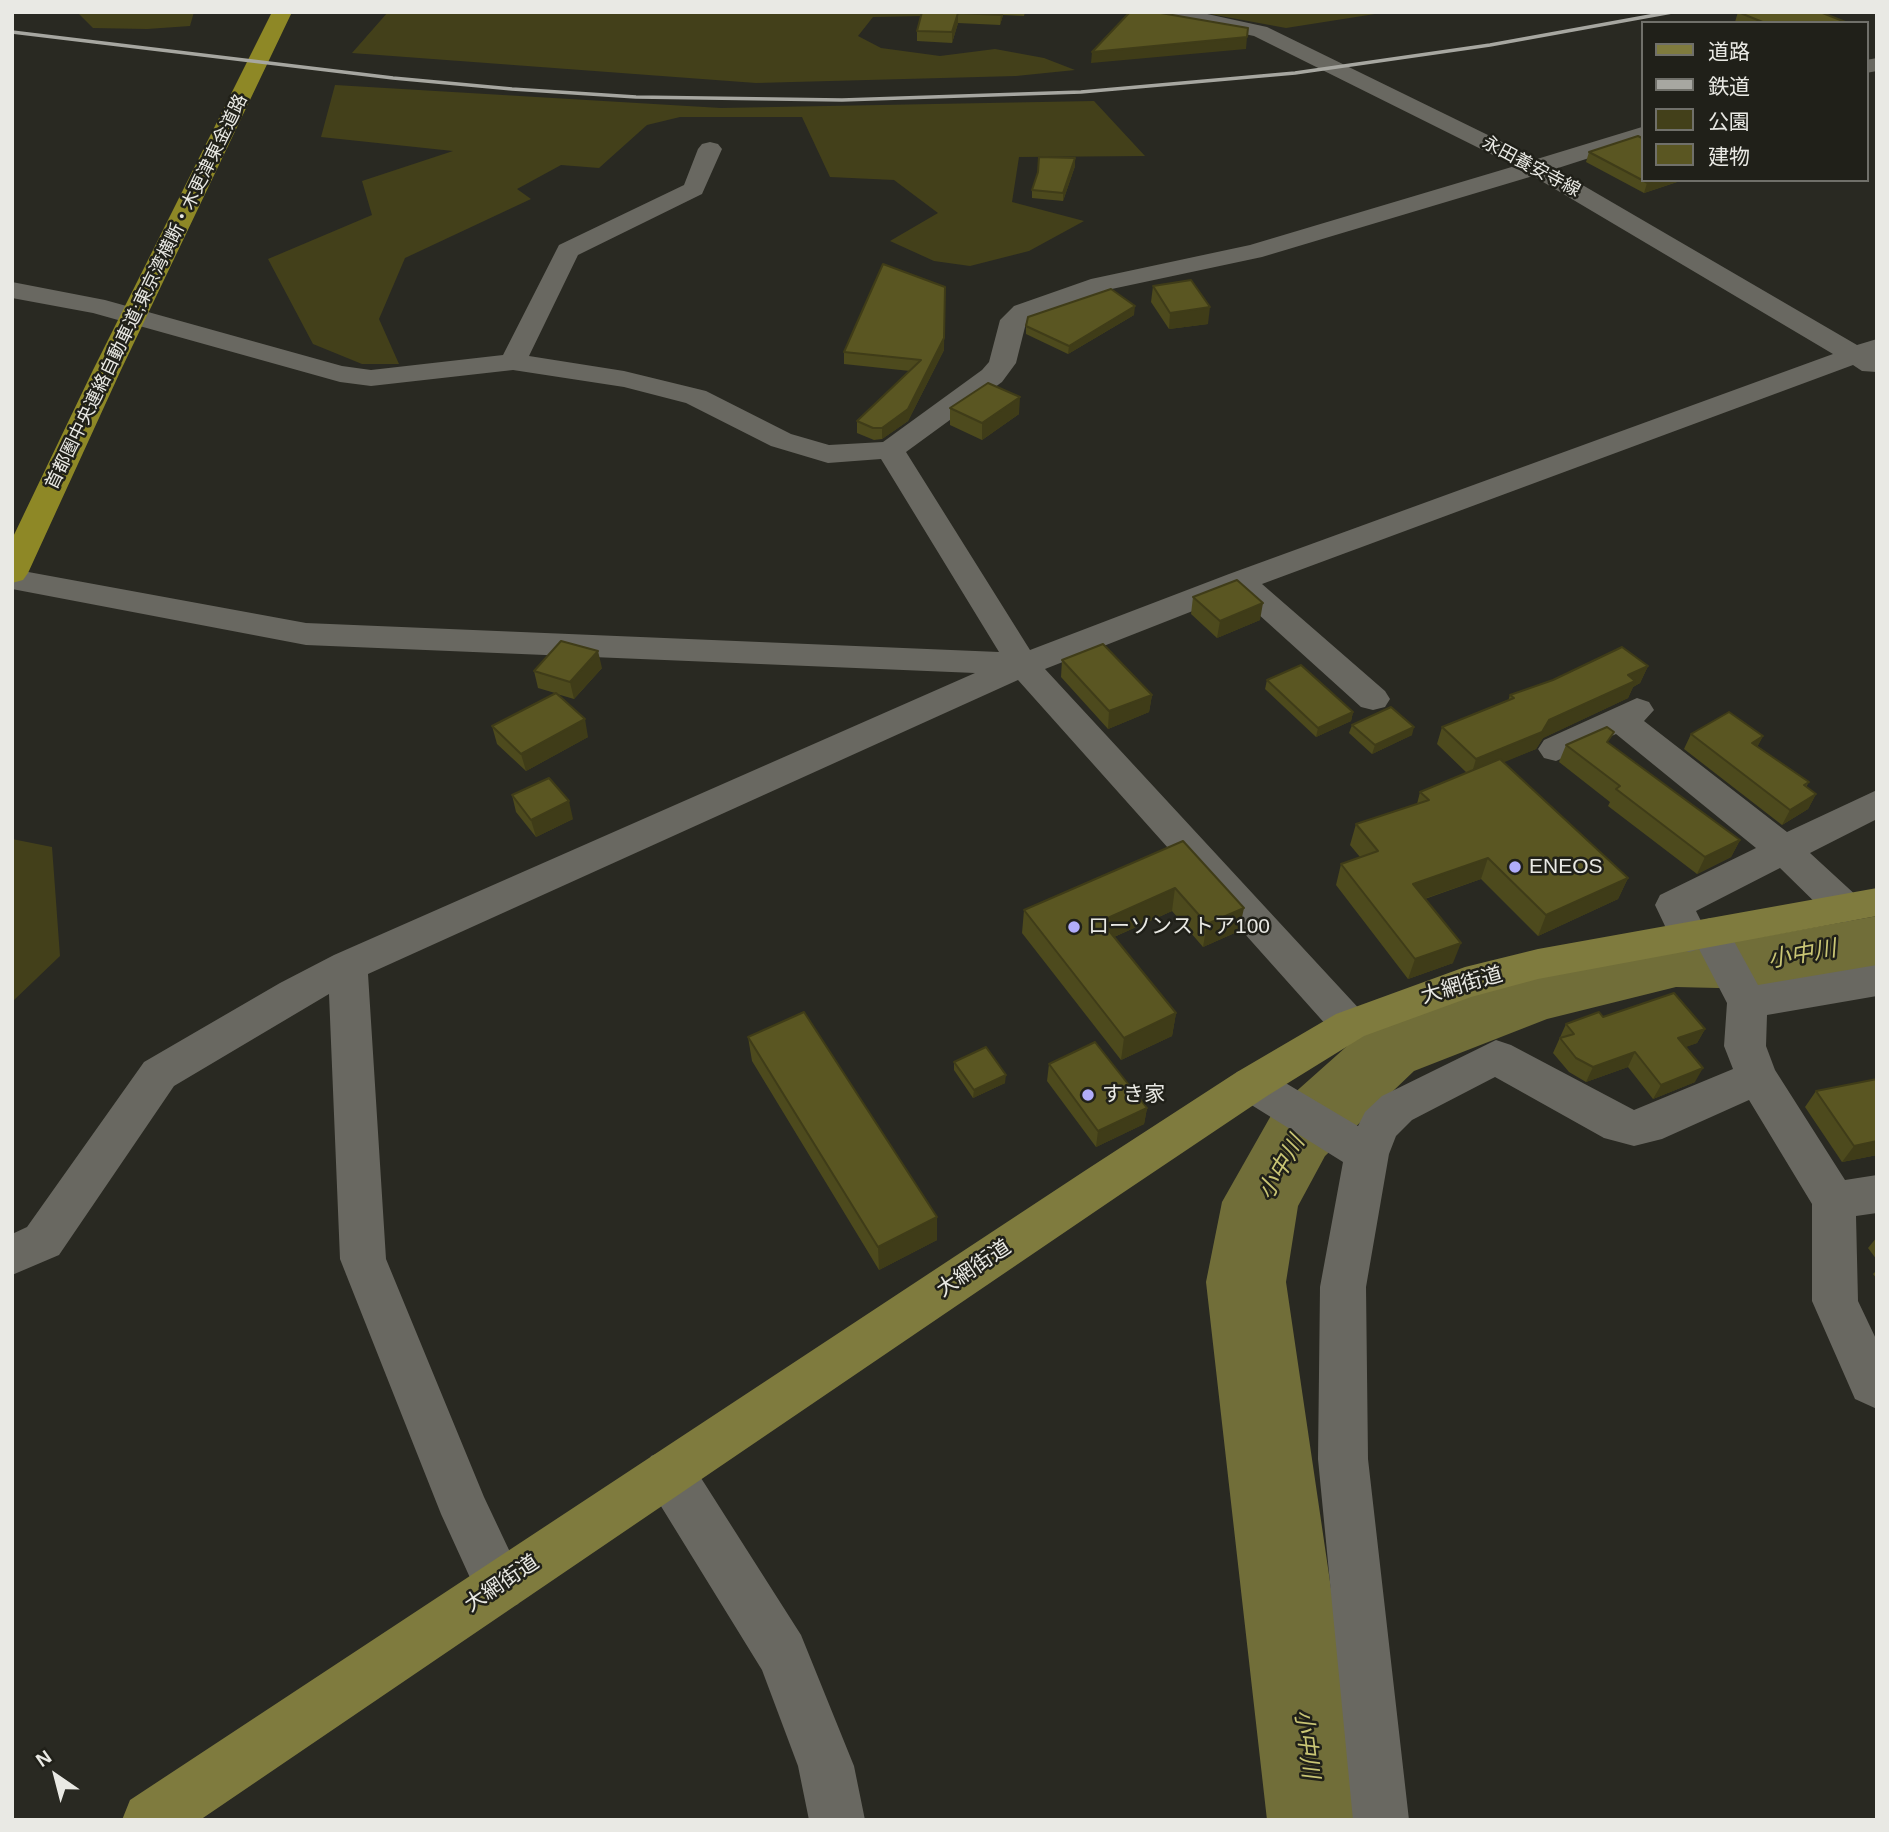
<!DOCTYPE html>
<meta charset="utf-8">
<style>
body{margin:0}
#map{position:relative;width:1889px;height:1832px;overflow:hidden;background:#292922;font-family:Arial,"Noto Sans JP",sans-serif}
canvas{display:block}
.frame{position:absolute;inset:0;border:14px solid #e9e9e4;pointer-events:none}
.legend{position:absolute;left:1641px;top:21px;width:228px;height:161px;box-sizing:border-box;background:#202019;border:2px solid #70706a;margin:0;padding:9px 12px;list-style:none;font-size:21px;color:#e9e9e4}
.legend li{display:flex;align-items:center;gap:14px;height:35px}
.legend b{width:35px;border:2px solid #70706a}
.north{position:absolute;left:21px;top:1741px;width:70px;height:70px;-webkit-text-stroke:5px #202019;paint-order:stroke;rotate:325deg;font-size:19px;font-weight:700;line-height:28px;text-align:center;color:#e9e9e4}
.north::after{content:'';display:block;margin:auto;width:24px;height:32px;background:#e9e9e4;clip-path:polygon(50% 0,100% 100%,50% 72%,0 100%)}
</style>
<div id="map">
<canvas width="1889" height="1832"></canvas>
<div class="frame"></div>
<ul class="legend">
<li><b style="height:9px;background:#7f7b3e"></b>道路</li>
<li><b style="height:9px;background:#a7a7a1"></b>鉄道</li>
<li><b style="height:19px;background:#43401a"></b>公園</li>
<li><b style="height:19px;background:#5a5622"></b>建物</li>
</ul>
<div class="north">N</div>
</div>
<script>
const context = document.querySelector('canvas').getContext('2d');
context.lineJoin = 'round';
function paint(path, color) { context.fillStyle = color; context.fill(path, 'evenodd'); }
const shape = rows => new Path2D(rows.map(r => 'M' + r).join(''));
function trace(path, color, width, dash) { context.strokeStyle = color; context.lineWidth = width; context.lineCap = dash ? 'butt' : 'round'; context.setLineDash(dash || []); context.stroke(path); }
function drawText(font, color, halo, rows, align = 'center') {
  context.font = font + ' Arial,"Noto Sans JP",sans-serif'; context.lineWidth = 5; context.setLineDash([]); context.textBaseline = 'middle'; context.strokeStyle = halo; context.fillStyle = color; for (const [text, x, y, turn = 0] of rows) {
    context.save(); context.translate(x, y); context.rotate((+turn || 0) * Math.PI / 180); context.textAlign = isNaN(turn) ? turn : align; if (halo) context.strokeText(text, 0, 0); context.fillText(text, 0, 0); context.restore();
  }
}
const green = shape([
 [77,12,194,12,190,26,147,29,93,28],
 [388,12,922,12,924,16,873,17,858,36,881,48,940,56,995,49,1044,58,1075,70,1016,76,756,83,352,53],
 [1199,12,1373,12,1375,14,1286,28],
 [335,85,721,108,1094,101,1145,156,1019,157,1012,202,1084,221,1029,251,970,266,934,261,890,241,938,213,894,180,830,177,802,117,680,117,647,125,599,168,561,165,517,189,531,199,405,258,379,319,399,364,362,364,313,344,268,259,372,215,362,181,453,151,321,137],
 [12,839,52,847,60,956,12,1002]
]);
const river = shape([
 [1877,916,1877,968,1760,989,1676,987,1547,1019,1414,1071,1325,1156,1298,1206,1286,1282,1365,1820,1267,1820,1206,1282,1222,1202,1273,1112,1364,1031,1536,968,1676,935,1760,937,1877,916]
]);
const minor = shape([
 [1156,12,1198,12,1267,27,1537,159,1642,127,1642,141,1555,169,1857,345,1877,339,1877,372,1862,371,1853,365,1262,584,1385,691,1390,699,1385,707,1373,710,1361,707,1236,594,1045,669,1364,1014,1370,1025,1364,1036,1350,1041,1336,1036,1018,680,368,974,386,1259,484,1497,526,1586,518,1604,500,1612,482,1604,441,1514,340,1259,329,994,174,1086,59,1255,12,1275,12,1234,27,1227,144,1062,280,983,334,955,975,673,306,645,12,589,12,569,306,623,999,652,881,459,828,463,771,446,686,403,624,387,513,370,371,386,340,382,93,313,12,298,12,282,105,300,342,366,371,370,503,355,559,245,684,185,698,149,702,144,710,142,718,144,722,149,702,194,578,255,529,356,624,371,706,391,791,434,829,445,883,442,982,370,989,362,1000,320,1014,306,1091,279,1250,245,1515,166,1254,36,1166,18,1156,12],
 [1533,176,1833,354,1229,574,1030,650,906,452,1002,382,1016,363,1026,323,1032,318,1107,290,1262,257,1533,176],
 [1877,58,1877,71,1866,73,1866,60,1877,58],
 [1637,698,1649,702,1654,710,1644,721,1787,832,1877,790,1877,819,1810,853,1859,898,1864,908,1859,918,1845,922,1831,918,1780,868,1696,911,1701,921,1710,918,1724,923,1758,985,1877,965,1877,996,1767,1015,1766,1046,1775,1070,1845,1180,1877,1175,1877,1213,1856,1216,1858,1301,1877,1341,1877,1409,1855,1399,1812,1301,1812,1204,1749,1100,1662,1139,1634,1146,1604,1138,1495,1077,1412,1120,1396,1136,1389,1154,1366,1287,1368,1459,1409,1820,1353,1820,1318,1459,1320,1287,1343,1162,1237,1096,1231,1084,1237,1072,1252,1067,1267,1072,1358,1126,1365,1112,1382,1096,1496,1040,1511,1045,1634,1110,1733,1069,1724,1046,1727,1003,1699,949,1689,952,1675,947,1655,905,1660,895,1756,848,1616,734,1556,761,1544,758,1538,749,1544,740,1637,698],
 [669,1449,687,1456,801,1635,854,1766,865,1820,809,1820,798,1766,762,1670,651,1490,644,1473,651,1456,669,1449]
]);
const major = shape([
 [1877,888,1877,916,1538,979,1471,997,1364,1036,1267,1096,1118,1196,200,1820,122,1820,130,1800,1086,1170,1237,1072,1336,1014,1465,967,1538,949,1877,888]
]);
const highway = shape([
 [272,12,292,12,121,370,28,573,23,580,12,583,12,539,93,370,272,12]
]);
const rail = shape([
 [12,32,393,78,512,89,636,97,842,100,1081,92,1295,73,1490,45,1672,12]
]);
const wall = shape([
 [922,12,1025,12,1024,16,1003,15,1000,25,958,23,952,43,917,41,917,31],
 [1738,12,1848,23,1737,23,1735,22],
 [1589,152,1642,180,1683,180,1644,193,1586,162],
 [1075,166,1063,201,1032,198,1032,190],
 [1153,286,1208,324,1169,329,1151,302],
 [1134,315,1068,354,1026,334,1026,326],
 [944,350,908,421,882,439,874,440,857,433,857,421,910,371,844,364,844,352],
 [950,408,1019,414,982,440,950,425],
 [1193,597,1260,620,1217,638,1191,614],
 [1062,660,1152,695,1149,712,1108,729,1061,677],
 [1648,666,1640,683,1633,687,1628,698,1543,738,1536,749,1503,762,1628,878,1618,899,1538,936,1481,879,1425,899,1453,963,1408,979,1336,885,1341,864,1360,857,1350,845,1356,824,1417,804,1420,792,1467,773,1437,744,1442,727,1508,701,1510,695],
 [602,668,574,699,557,694,588,737,526,771,497,744,492,726,555,693,538,688,534,671],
 [1267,680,1353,712,1351,721,1316,737,1265,689],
 [1352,725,1412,735,1372,754,1349,733],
 [1691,734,1763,736,1757,747,1809,782,1806,787,1816,794,1808,809,1782,825,1684,749],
 [1609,744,1740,840,1731,857,1697,874,1608,806,1610,802,1559,762,1566,745],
 [512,795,573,819,536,837,516,812],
 [1183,841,1239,931,1203,947,1172,911,1114,937,1176,1013,1172,1036,1121,1060,1022,933,1024,910],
 [1603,1017,1705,1029,1697,1043,1685,1047,1695,1082,1653,1099,1628,1067,1586,1082,1569,1072,1553,1053,1566,1024],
 [748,1037,937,1217,937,1240,879,1270,752,1061],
 [954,1062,1005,1083,973,1098,954,1070],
 [1049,1064,1147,1108,1144,1124,1096,1147,1047,1081],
 [1877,1079,1877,1155,1842,1162,1805,1107,1816,1091],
 [1877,1237,1877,1260,1868,1248],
 [1877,1270,1877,1279,1873,1274]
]);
const shadedWall = shape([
 [1001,12,1003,12,1003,15,1000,25],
 [958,13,958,23,952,43,952,32],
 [1247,37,1246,49,1091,63,1092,52],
 [1075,158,1075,166,1063,201,1063,193],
 [1656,180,1683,180,1644,193,1647,183],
 [945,287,944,350,908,421,882,439,882,428,908,409],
 [1135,306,1134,315,1068,354,1069,346],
 [1210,307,1208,324,1169,329,1170,313],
 [1020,397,1019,414,982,440,982,423],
 [1263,603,1260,620,1217,638,1220,621],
 [598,651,602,668,574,699,570,682],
 [1648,666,1640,683,1633,687,1628,698,1543,738,1536,749,1471,776,1476,759,1549,720,1628,675],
 [1152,695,1149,712,1108,729,1109,711],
 [1353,712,1351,721,1316,737,1318,728],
 [585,719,588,737,526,771,521,754],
 [1414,727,1412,735,1372,754,1375,745],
 [1763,736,1755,751,1752,743],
 [1816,794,1808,809,1782,825,1790,810],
 [569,801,573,819,536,837,531,820],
 [1740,840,1731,857,1697,874,1705,857],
 [1488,858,1481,879,1406,905,1413,884],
 [1628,878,1618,899,1538,936,1546,915],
 [1175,888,1172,911,1098,944,1101,921],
 [1244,908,1239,931,1203,947,1207,924],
 [1461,943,1453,963,1408,979,1415,959],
 [1176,1013,1172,1036,1121,1060,1124,1038],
 [1705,1029,1697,1043,1670,1053,1678,1038],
 [1635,1052,1628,1067,1586,1082,1593,1067],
 [1703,1068,1695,1082,1653,1099,1661,1085],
 [1006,1075,1005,1083,973,1098,974,1090],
 [1147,1108,1144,1124,1096,1147,1098,1131],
 [1877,1141,1877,1155,1842,1162,1854,1146],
 [937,1217,937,1240,879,1270,878,1247]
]);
const building = shape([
 [922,12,1001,12,1001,15,958,13,952,32,917,31,922,12],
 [1130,12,1155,12,1248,28,1247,37,1092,52,1130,12],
 [1738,12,1820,12,1848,23,1765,23,1738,12],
 [1638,136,1642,138,1642,180,1589,152,1638,136],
 [1039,157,1075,158,1063,193,1032,190,1038,172,1039,157],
 [1642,180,1656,180,1647,183,1642,180],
 [883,264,945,287,944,338,908,409,882,428,873,428,857,421,921,360,844,352,883,264],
 [1191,280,1210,307,1170,313,1153,286,1191,280],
 [1111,289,1135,306,1069,346,1026,326,1028,317,1111,289],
 [988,383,1020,397,982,423,950,408,988,383],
 [1237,580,1263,603,1220,621,1193,597,1237,580],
 [561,641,598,651,570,682,534,671,561,641],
 [1103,644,1152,695,1109,711,1062,660,1103,644],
 [1622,647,1648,666,1628,675,1635,681,1549,720,1542,732,1476,759,1442,727,1514,698,1510,695,1553,680,1622,647],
 [1301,665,1353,712,1318,728,1267,680,1301,665],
 [556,693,585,719,521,754,492,726,556,693],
 [1391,707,1414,727,1375,745,1352,725,1391,707],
 [1729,712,1763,736,1752,743,1809,782,1804,785,1816,794,1790,810,1691,734,1729,712],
 [1607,727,1614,732,1607,742,1740,840,1705,857,1616,789,1620,786,1566,745,1607,727],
 [1500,759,1628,878,1546,915,1488,858,1413,884,1461,943,1415,959,1341,864,1378,851,1356,824,1429,800,1420,792,1500,759],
 [549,778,569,801,531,820,512,795,549,778],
 [1183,841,1244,908,1207,924,1175,888,1101,921,1176,1013,1124,1038,1024,910,1183,841],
 [1674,993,1705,1029,1678,1038,1703,1068,1661,1085,1635,1052,1593,1067,1576,1058,1560,1038,1574,1034,1566,1024,1599,1012,1603,1017,1674,993],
 [804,1012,937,1217,878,1247,748,1037,804,1012],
 [1095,1042,1147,1108,1098,1131,1049,1064,1095,1042],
 [986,1047,1006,1075,974,1090,954,1062,986,1047],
 [1877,1079,1877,1141,1854,1146,1816,1091,1877,1079]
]);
const markers = [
 [1515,867,7,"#b1adfa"],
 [1074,927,7,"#b1adfa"],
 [1088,1095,7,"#b1adfa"]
];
const farStreetnames = [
 ["永田養安寺線",1531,167,28],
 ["首都圏中央連絡自動車道;東京湾横断・木更津東金道路",147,292,-64]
];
const poiNames = [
 ["ENEOS",1529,867],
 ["ローソンストア100",1088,927],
 ["すき家",1102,1095]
];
const streetNames = [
 ["大網街道",1462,986,-16],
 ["大網街道",974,1269,-34],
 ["大網街道",502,1584,-34]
];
const waterNames = [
 ["小中川",1802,955,-10],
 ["小中川",1282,1168,-60],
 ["小中川",1306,1744,83]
];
paint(green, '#43401a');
paint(river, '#716e39');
paint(minor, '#696861');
paint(major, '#7f7b3e');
paint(highway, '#8e8826');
trace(rail, '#a7a7a1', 3.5);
paint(wall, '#4d4a1d');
paint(shadedWall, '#3f3c18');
paint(building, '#5a5622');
trace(building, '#3f3c18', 2);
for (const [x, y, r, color] of markers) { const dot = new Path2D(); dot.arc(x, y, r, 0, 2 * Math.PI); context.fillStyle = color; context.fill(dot); trace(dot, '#202019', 2.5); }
drawText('18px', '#e9e9e4', '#202019', farStreetnames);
drawText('21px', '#e9e9e4', '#202019', poiNames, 'left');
drawText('21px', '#e9e9e4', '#202019', streetNames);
drawText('italic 23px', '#cac675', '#202019', waterNames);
</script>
